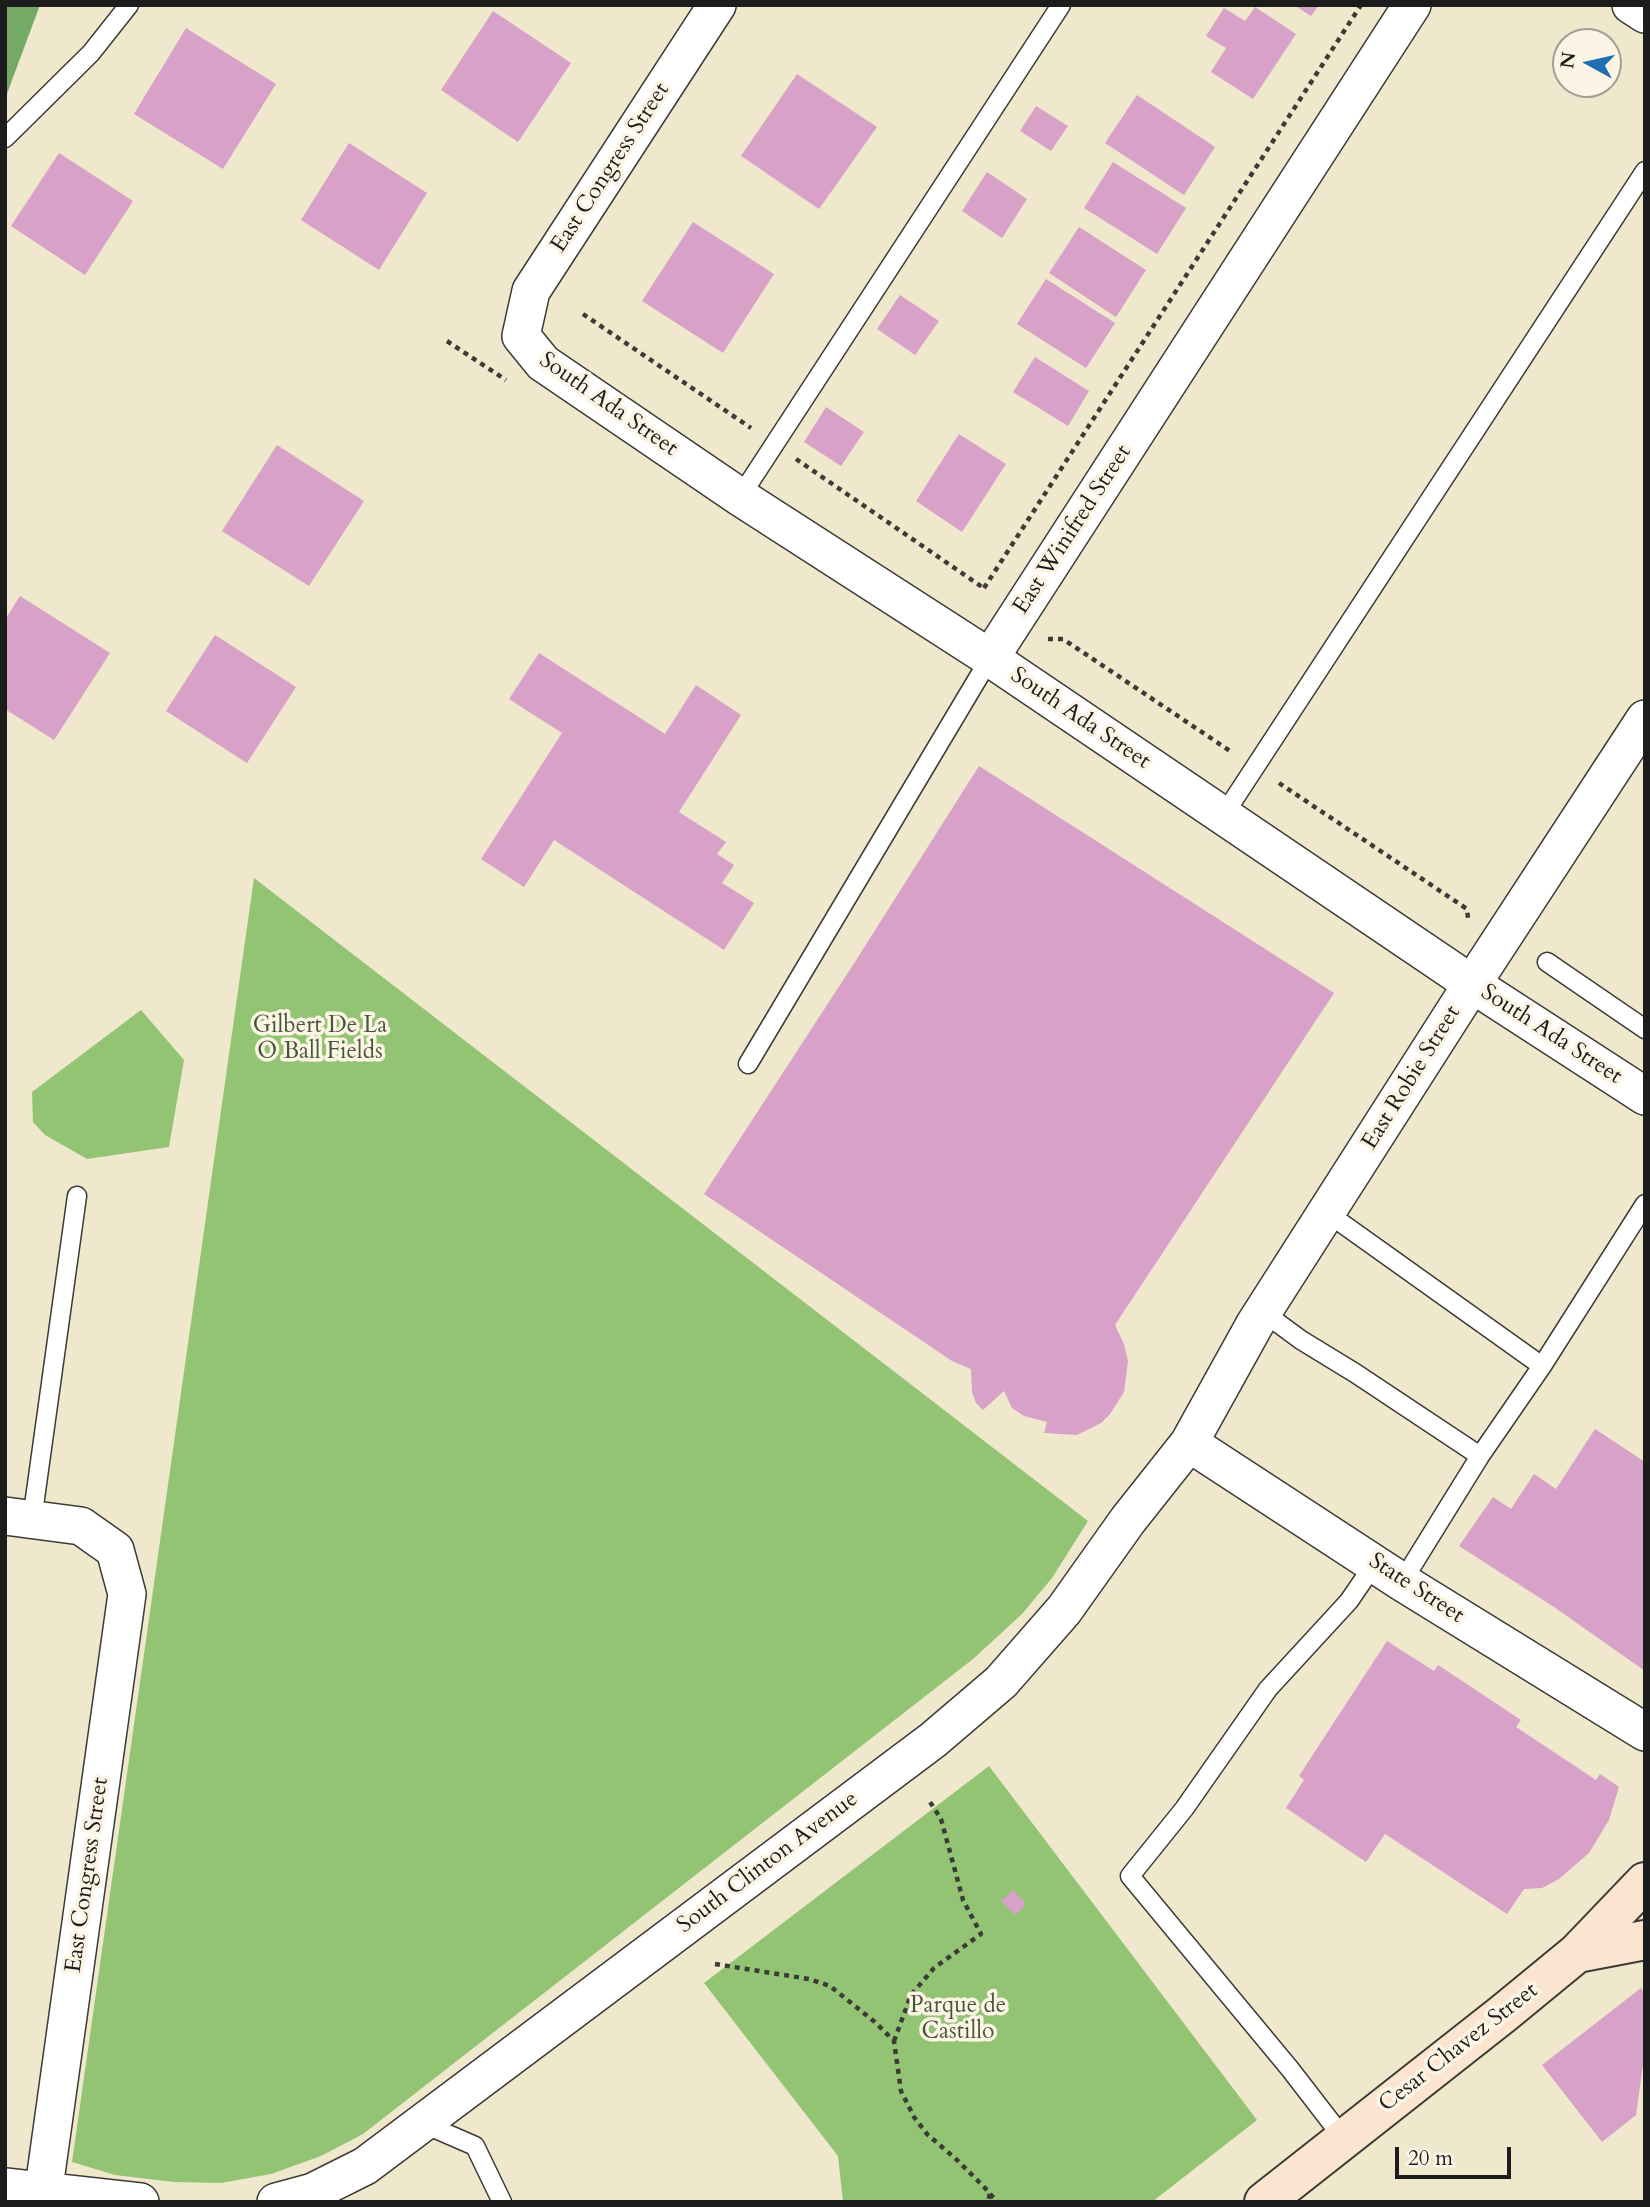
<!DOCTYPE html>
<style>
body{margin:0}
#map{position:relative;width:1650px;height:2207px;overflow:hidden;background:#efe8cc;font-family:Cardo,serif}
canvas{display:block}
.frame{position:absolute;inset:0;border:7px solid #1c1c1c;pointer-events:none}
.north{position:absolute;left:1552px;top:28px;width:70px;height:70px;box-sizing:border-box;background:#fcf5e5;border:2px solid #a29e95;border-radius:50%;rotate:278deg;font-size:19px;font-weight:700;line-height:28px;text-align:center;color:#1c1c1c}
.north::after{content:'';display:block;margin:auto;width:24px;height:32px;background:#1f6fb2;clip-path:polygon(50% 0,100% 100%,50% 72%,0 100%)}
.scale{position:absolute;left:1395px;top:2147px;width:116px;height:32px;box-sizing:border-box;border:4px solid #1c1c1c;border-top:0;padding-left:9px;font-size:21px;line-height:24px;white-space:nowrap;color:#1c1c1c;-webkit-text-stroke:5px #fcf5e5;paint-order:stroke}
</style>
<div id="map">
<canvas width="1650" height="2207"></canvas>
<div class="frame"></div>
<div class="north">N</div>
<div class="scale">20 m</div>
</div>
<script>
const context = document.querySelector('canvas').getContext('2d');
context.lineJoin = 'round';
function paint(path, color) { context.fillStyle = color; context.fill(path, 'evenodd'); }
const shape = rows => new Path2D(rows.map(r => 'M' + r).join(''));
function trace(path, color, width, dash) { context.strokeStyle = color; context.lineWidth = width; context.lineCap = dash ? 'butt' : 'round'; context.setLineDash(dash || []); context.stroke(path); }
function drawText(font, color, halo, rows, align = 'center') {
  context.font = font + ' Cardo,serif'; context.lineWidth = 7; context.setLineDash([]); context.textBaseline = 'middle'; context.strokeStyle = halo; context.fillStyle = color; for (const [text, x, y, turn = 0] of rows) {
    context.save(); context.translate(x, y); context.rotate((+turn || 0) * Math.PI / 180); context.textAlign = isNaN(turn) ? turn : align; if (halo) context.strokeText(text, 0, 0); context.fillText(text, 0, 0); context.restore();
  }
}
const green = shape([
 [254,878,1088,1521,1052,1578,1022,1614,973,1659,363,2134,321,2156,271,2174,221,2183,174,2182,115,2175,72,2162],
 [141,1010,184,1060,169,1147,87,1159,45,1135,33,1122,32,1092],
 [989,1766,1257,2120,1152,2202,843,2202,838,2156,704,1983]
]);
const forest = shape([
 [5,5,40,5,5,99]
]);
const building = shape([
 [1294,5,1319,5,1311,16],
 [1255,7,1296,34,1253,99,1211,72,1226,48,1206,36,1224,8,1245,21],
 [493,11,571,63,518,142,441,90],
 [186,28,276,84,223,169,134,114],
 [797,74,877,127,819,209,741,156],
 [1137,95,1215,147,1184,195,1105,143],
 [1036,106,1068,126,1051,151,1020,131],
 [349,143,427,193,379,270,301,220],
 [59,153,133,201,85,275,11,226],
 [1113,162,1186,208,1157,254,1084,208],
 [987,172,1027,199,1002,238,962,211],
 [693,222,774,274,723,353,642,301],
 [1079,227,1146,270,1116,317,1049,273],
 [1046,279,1115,323,1086,368,1017,324],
 [900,295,939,321,915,355,877,329],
 [1035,357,1089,391,1068,426,1013,392],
 [826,407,864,432,841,466,804,442],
 [959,434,1006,464,962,532,916,501],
 [277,445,364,501,309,586,222,531],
 [20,596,110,653,54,740,5,709,5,620],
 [215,635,296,687,247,763,166,711],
 [539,653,665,734,696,685,741,715,679,812,726,842,717,854,734,865,722,883,754,903,724,950,554,840,524,887,481,859,562,733,509,699],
 [979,766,1334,993,1115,1325,1124,1344,1128,1361,1124,1392,1110,1414,1101,1423,1077,1435,1044,1433,1047,1422,1024,1416,1012,1408,1004,1391,983,1410,976,1403,972,1392,971,1369,952,1361,704,1194,853,965],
 [1595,1429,1645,1462,1645,1671,1554,1607,1459,1546,1493,1497,1511,1509,1534,1474,1556,1489],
 [1387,1641,1434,1671,1438,1665,1521,1720,1516,1727,1596,1780,1600,1774,1619,1787,1609,1820,1589,1853,1559,1879,1542,1888,1524,1889,1507,1914,1385,1834,1366,1862,1286,1808,1304,1780,1299,1776],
 [1013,1890,1026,1904,1015,1915,1001,1901],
 [1641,1988,1645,1994,1645,2050,1636,2115,1602,2142,1542,2065]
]);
const path = shape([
 [583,314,751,428],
 [447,341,506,380],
 [796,459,985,589],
 [984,588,1361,5],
 [1048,639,1063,639,1233,753],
 [1279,783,1467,909,1468,918],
 [715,1964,809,1979,830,1986,875,2022,894,2041,901,2091,914,2117,927,2134,957,2160,990,2193,988,2202],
 [894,2041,911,1995,934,1968,981,1934,963,1900,941,1819,930,1802],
 [990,2194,998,2202]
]);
const service = shape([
 [5,138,91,53,129,5],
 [740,497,1061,5],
 [1223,816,1645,171],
 [1547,962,1645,1029],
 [748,1064,990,658],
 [1326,1212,1542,1366],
 [1263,1312,1301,1340,1355,1373,1480,1456,1542,1366,1645,1204],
 [32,1520,77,1196],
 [1402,1582,1480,1456],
 [422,2123,475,2146,502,2202],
 [1344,2139,1290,2069,1130,1876,1184,1809,1268,1689,1349,1601,1375,1563]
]);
const minor = shape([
 [717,5,531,291,521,336,543,363,740,497,990,658,1472,984,1645,1096],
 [1631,5,1645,14],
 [990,658,1412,5],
 [1189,1443,1402,1582,1645,1732],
 [5,1516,81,1526,115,1550,127,1594,42,2202],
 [5,2187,140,2202],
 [276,2202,313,2192,365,2166,933,1740,1001,1682,1064,1610,1128,1520,1189,1443,1255,1324,1472,984,1645,719]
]);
const secondary = shape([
 [1577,1953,1645,1940],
 [1264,2202,1504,2013,1577,1953,1645,1882]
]);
const streetNames = [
 ["East Congress Street",611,168,-57],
 ["South Ada Street",608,405,35],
 ["East Winifred Street",1073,530,-57],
 ["South Ada Street",1080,719,34],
 ["South Ada Street",1551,1035,33],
 ["East Robie Street",1412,1078,-58],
 ["State Street",1416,1589,33],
 ["South Clinton Avenue",768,1863,-37],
 ["East Congress Street",88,1875,-82],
 ["Cesar Chavez Street",1459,2048,-38]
];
const parkNames = [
 ["Gilbert De La",320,1027],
 ["O Ball Fields",320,1053],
 ["Parque de",958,2007],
 ["Castillo",958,2033]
];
paint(green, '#92c474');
paint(forest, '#75aa66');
paint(building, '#d7a1c8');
trace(service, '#3c3b36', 21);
trace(minor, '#3c3b36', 40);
trace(secondary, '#3c3b36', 42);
trace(path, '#3c3b36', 4.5, [5, 5]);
trace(service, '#fff', 18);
trace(minor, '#fff', 37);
trace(secondary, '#fce5d0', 38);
drawText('23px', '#1c1c1c', '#fcf5e5', streetNames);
drawText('23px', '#45573b', '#fcf5e5', parkNames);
</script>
